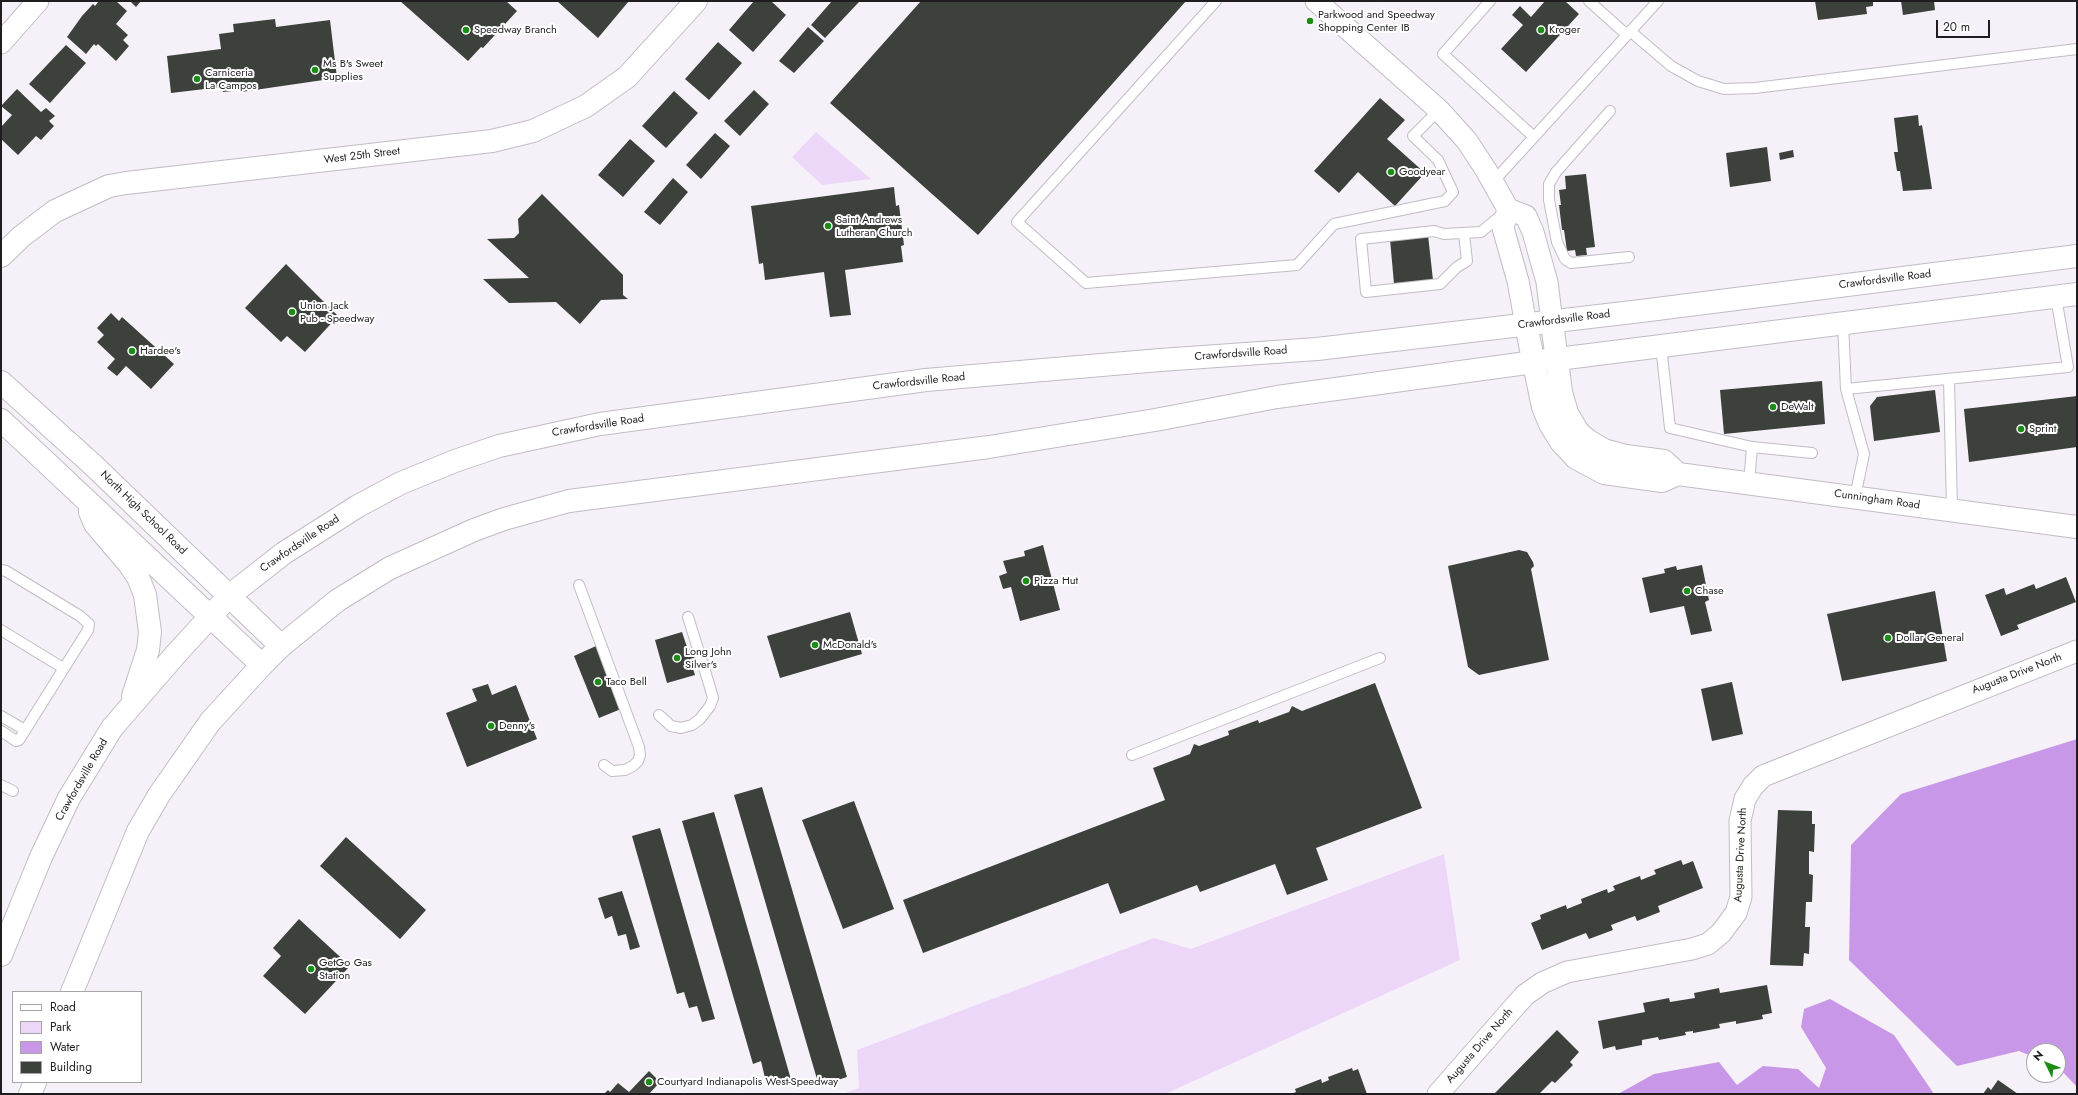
<!DOCTYPE html>
<style>
body{margin:0}
#map{position:relative;width:2078px;height:1095px;overflow:hidden;background:#f6f1f9;font-family:Jost,sans-serif}
canvas{display:block}
.frame{position:absolute;inset:0;border:2px solid #1f1d20;pointer-events:none}
.legend{position:absolute;left:12px;top:991px;width:130px;height:92px;box-sizing:border-box;background:#fff;border:1px solid #a5a5a6;margin:0;padding:5px 7px;list-style:none;font-size:12px;color:#1f1d20}
.legend li{display:flex;align-items:center;gap:8px;height:20px}
.legend b{width:20px;border:1px solid #a5a5a6}
.north{position:absolute;left:2026px;top:1043px;width:40px;height:40px;box-sizing:border-box;background:#fff;border:1px solid #a5a5a6;border-radius:50%;rotate:313deg;font-size:11px;font-weight:700;line-height:16px;text-align:center;color:#1f1d20}
.north::after{content:'';display:block;margin:auto;width:14px;height:18px;background:#1a8d15;clip-path:polygon(50% 0,100% 100%,50% 72%,0 100%)}
.scale{position:absolute;left:1936px;top:20px;width:54px;height:18px;box-sizing:border-box;border:2px solid #1f1d20;border-top:0;padding-left:5px;font-size:12px;line-height:14px;white-space:nowrap;color:#1f1d20;-webkit-text-stroke:3px #fff;paint-order:stroke}
</style>
<div id="map">
<canvas width="2078" height="1095"></canvas>
<div class="frame"></div>
<ul class="legend">
<li><b style="height:5px;background:#fff"></b>Road</li>
<li><b style="height:11px;background:#ecd7f9"></b>Park</li>
<li><b style="height:11px;background:#c997e7"></b>Water</li>
<li><b style="height:11px;background:#3c413c"></b>Building</li>
</ul>
<div class="north">N</div>
<div class="scale">20 m</div>
</div>
<script>
const context = document.querySelector('canvas').getContext('2d');
context.lineJoin = 'round';
function paint(path, color) { context.fillStyle = color; context.fill(path, 'evenodd'); }
const shape = rows => new Path2D(rows.map(r => 'M' + r).join(''));
function trace(path, color, width, dash) { context.strokeStyle = color; context.lineWidth = width; context.lineCap = dash ? 'butt' : 'round'; context.setLineDash(dash || []); context.stroke(path); }
function drawText(font, color, halo, rows, align = 'center') {
  context.font = font + ' Jost,sans-serif'; context.lineWidth = 4; context.setLineDash([]); context.textBaseline = 'middle'; context.strokeStyle = halo; context.fillStyle = color; for (const [text, x, y, turn = 0] of rows) {
    context.save(); context.translate(x, y); context.rotate((+turn || 0) * Math.PI / 180); context.textAlign = isNaN(turn) ? turn : align; if (halo) context.strokeText(text, 0, 0); context.fillText(text, 0, 0); context.restore();
  }
}
const green = shape([
 [816,132,871,179,822,185,792,157],
 [1444,854,1460,960,1165,1094,843,1094,859,1088,857,1050,1154,938,1191,949]
]);
const water = shape([
 [2077,739,2077,1087,2058,1067,2058,1051,2034,1051,2034,1057,2019,1051,1957,1066,1849,960,1851,845,1901,794],
 [1830,999,1894,1035,1934,1094,1618,1094,1654,1074,1719,1062,1737,1085,1763,1066,1798,1069,1819,1088,1826,1068,1801,1027,1804,1009]
]);
const building = shape([
 [99,1,116,1,127,11,116,24,128,35,123,40,129,46,116,61,98,44,96,46,94,44,86,54,67,37,82,16,93,4,95,6],
 [130,1,141,1,136,7],
 [400,1,506,1,517,11,483,48,481,47,468,61],
 [557,1,629,1,598,38],
 [754,1,771,1,786,15,753,52,729,30],
 [832,1,859,2,825,38,811,25],
 [921,1,1186,1,978,235,830,103],
 [1545,1,1565,1,1579,14,1526,72,1501,49,1523,25,1512,15,1520,6,1531,17],
 [1815,1,1873,1,1873,6,1866,7,1867,14,1818,20],
 [1901,1,1934,1,1935,10,1903,15],
 [275,19,276,27,330,20,337,78,241,92,241,90,223,92,222,87,171,93,167,56,221,49,219,34,234,32,233,24],
 [808,27,824,41,794,73,779,61],
 [718,42,742,63,709,100,685,79],
 [66,45,86,63,50,103,29,84],
 [17,89,41,112,46,108,55,116,49,121,54,126,41,140,36,136,18,155,1,139,1,127,12,115,1,106],
 [754,90,769,104,740,136,724,121],
 [674,91,698,113,666,148,642,126],
 [1380,98,1405,120,1387,139,1425,173,1395,206,1358,172,1339,193,1314,171],
 [1918,115,1919,126,1922,125,1932,189,1903,191,1900,171,1897,171,1894,152,1898,152,1894,118],
 [715,133,730,146,701,179,686,165],
 [630,139,655,161,623,197,598,175],
 [1767,147,1771,181,1730,187,1726,153],
 [1793,150,1794,157,1780,160,1779,153],
 [1586,174,1595,247,1586,248,1587,255,1576,256,1575,250,1567,251,1564,230,1562,230,1559,205,1561,205,1559,190,1566,189,1565,176],
 [673,178,688,192,660,225,644,212],
 [894,187,896,206,899,205,904,245,901,246,903,262,845,270,851,315,830,317,824,272,765,280,763,263,759,264,751,206],
 [542,194,623,275,623,295,628,299,601,300,580,324,556,302,509,303,483,279,529,278,487,239,514,238,519,233,518,219],
 [1428,235,1433,280,1394,284,1390,239],
 [286,264,338,316,305,352,287,336,281,342,245,308],
 [111,313,119,321,122,317,174,364,151,389,126,366,117,376,107,368,115,359,97,342,104,335,97,328],
 [1822,381,1825,424,1724,434,1720,390],
 [1935,390,1940,432,1874,441,1870,406,1877,397],
 [2077,396,2077,447,1969,462,1964,409],
 [1043,545,1060,610,1020,621,1011,587,1003,589,999,576,1007,573,1003,561,1025,556,1024,551],
 [1519,550,1527,552,1533,562,1534,566,1531,569,1549,660,1479,675,1468,667,1448,566],
 [1702,565,1709,600,1705,602,1712,631,1691,635,1684,606,1650,613,1642,578,1665,573,1664,569,1676,566,1677,570],
 [2066,577,2076,602,2017,625,2019,629,2001,636,1985,595,2004,588,2006,595,2034,584,2036,589],
 [1935,591,1947,661,1842,681,1827,614],
 [850,612,862,654,780,678,767,636],
 [682,632,688,650,694,648,697,657,690,659,695,675,667,683,655,640],
 [596,646,621,709,599,718,574,656],
 [1732,682,1743,734,1712,741,1701,689],
 [1375,683,1422,808,1316,848,1328,880,1287,895,1275,864,1200,892,1197,885,1120,914,1108,883,923,953,903,900,1165,800,1153,768,1190,754,1194,744,1199,746,1229,735,1228,731,1258,720,1259,723,1289,712,1292,706,1302,711],
 [488,684,492,695,516,685,537,739,467,767,446,713,477,701,472,689],
 [762,787,847,1077,819,1086,734,795],
 [854,801,894,909,843,929,802,820],
 [1778,810,1812,811,1812,824,1815,824,1814,852,1809,851,1809,874,1813,875,1812,902,1806,902,1805,927,1810,927,1809,954,1804,953,1803,966,1770,965],
 [714,812,792,1083,777,1087,773,1076,765,1078,761,1061,753,1064,682,821],
 [660,828,715,1019,702,1022,697,1006,689,1008,684,992,677,994,632,836],
 [346,837,426,910,400,939,320,866],
 [1681,860,1683,865,1693,861,1703,888,1658,906,1660,912,1637,921,1635,916,1611,925,1613,930,1589,939,1586,933,1542,950,1531,923,1541,919,1540,915,1566,905,1567,909,1582,903,1581,899,1607,889,1608,893,1615,890,1613,886,1640,876,1641,880,1656,874,1654,870],
 [622,891,640,947,630,950,626,934,618,936,612,916,605,919,598,898],
 [299,919,350,966,305,1014,263,976,281,956,273,948],
 [1767,985,1772,1013,1762,1015,1763,1019,1736,1024,1736,1021,1719,1024,1720,1028,1693,1033,1693,1031,1685,1032,1686,1035,1659,1040,1658,1037,1642,1040,1642,1045,1616,1050,1615,1046,1603,1049,1598,1021,1645,1012,1643,1003,1669,998,1670,1002,1695,998,1694,993,1719,988,1720,993],
 [1557,1030,1579,1052,1570,1062,1573,1065,1555,1083,1552,1081,1539,1094,1494,1094],
 [1352,1068,1353,1071,1358,1069,1367,1094,1291,1094,1296,1092,1295,1089,1321,1079,1322,1083,1329,1080,1328,1077],
 [649,1071,660,1082,649,1094,604,1094,608,1090,610,1092,618,1083,629,1092],
 [1998,1080,2018,1094,1983,1094,1988,1087,1991,1090]
]);
const lane = shape([
 [1216,1,1017,222,1086,283,1297,265,1334,224,1445,201,1453,192,1438,160,1413,136,1439,110],
 [1490,1,1443,54,1534,137],
 [1589,1,1627,35],
 [1630,31,1671,66,1698,81,1724,89,1755,88,2077,49],
 [1610,111,1556,172,1549,184,1549,200,1557,242,1565,259,1571,263,1629,257],
 [1493,182,1658,1],
 [1464,234,1467,261,1457,267,1440,284,1366,292,1361,239,1434,231,1444,234,1481,232,1505,212],
 [1843,323,1846,389,2068,367,2056,297],
 [1661,346,1670,428,1752,447,1812,453],
 [1949,379,1952,510],
 [1846,389,1864,454,1855,497],
 [1749,483,1752,447],
 [1,570,6,571,80,616,89,624,88,630,19,740,16,741,1,731],
 [579,585,639,747,640,755,638,761,633,766,625,770,612,771,604,765],
 [1,630,63,668],
 [659,715,671,726,681,728,692,725,700,719,710,706,713,698,709,684,688,617],
 [1,716,25,730],
 [1132,755,1380,658],
 [1,785,13,791]
]);
const street = shape([
 [1316,1,1439,110,1467,141,1486,170,1508,209,1503,228,1518,281,1526,325],
 [1,43,38,1],
 [1508,209,1526,216,1533,232,1547,282,1552,322],
 [1438,1094,1516,1005,1525,995,1542,983,1567,972,1692,949,1708,944,1721,933,1736,913,1741,897,1740,821,1745,799,1753,786,1763,776,2077,651]
]);
const secondary = shape([
 [1,256,22,236,55,211,109,186,126,183,492,141,533,131,586,106,627,77,696,1],
 [1552,322,1561,392,1567,413,1578,432,1587,440,1604,450,1626,456,1664,461,1678,474],
 [1526,325,1543,407,1550,424,1561,442,1576,458,1604,473,1662,481,1678,474,2077,527],
 [1,382,93,465,281,646],
 [1,420,262,665]
]);
const primary = shape([
 [90,504,90,512,95,524,129,564,138,577,145,595,150,632,148,650,133,696],
 [1,955,41,857,69,798,112,728,176,654,229,596,284,553,358,506,401,483,455,461,499,446,600,424,926,380,1160,360,1317,349,1641,311,2077,256],
 [72,992,138,831,159,795,210,722,262,665,281,646,338,600,390,568,474,530,504,519,569,501,989,447,1155,420,1277,397,1534,362,2077,294],
 [30,1094,35,1082]
]);
const markers = [
 [1310,21,4,"#1a8d15"],
 [466,30,4,"#1a8d15"],
 [1541,30,4,"#1a8d15"],
 [315,70,4,"#1a8d15"],
 [197,79,4,"#1a8d15"],
 [1391,172,4,"#1a8d15"],
 [828,226,4,"#1a8d15"],
 [292,312,4,"#1a8d15"],
 [132,351,4,"#1a8d15"],
 [1773,407,4,"#1a8d15"],
 [2021,429,4,"#1a8d15"],
 [1026,581,4,"#1a8d15"],
 [1687,591,4,"#1a8d15"],
 [1888,638,4,"#1a8d15"],
 [815,645,4,"#1a8d15"],
 [677,658,4,"#1a8d15"],
 [598,682,4,"#1a8d15"],
 [491,726,4,"#1a8d15"],
 [311,969,4,"#1a8d15"],
 [649,1082,4,"#1a8d15"]
];
const poiNames = [
 ["Parkwood and Speedway",1318,15],
 ["Shopping Center IB",1318,28],
 ["Speedway Branch",474,30],
 ["Kroger",1549,30],
 ["Ms B's Sweet",323,64],
 ["Supplies",323,77],
 ["Carniceria",205,73],
 ["La Campos",205,86],
 ["Goodyear",1399,172],
 ["Saint Andrews",836,220],
 ["Lutheran Church",836,233],
 ["Union Jack",300,306],
 ["Pub - Speedway",300,319],
 ["Hardee's",140,351],
 ["DeWalt",1781,407],
 ["Sprint",2029,429],
 ["Pizza Hut",1034,581],
 ["Chase",1695,591],
 ["Dollar General",1896,638],
 ["McDonald's",823,645],
 ["Long John",685,652],
 ["Silver's",685,665],
 ["Taco Bell",606,682],
 ["Denny's",499,726],
 ["GetGo Gas",319,963],
 ["Station",319,976],
 ["Courtyard Indianapolis West-Speedway",657,1082]
];
const streetNames = [
 ["West 25th Street",362,156,-7],
 ["Crawfordsville Road",1885,280,-7],
 ["Crawfordsville Road",1564,320,-7],
 ["Crawfordsville Road",1241,354,-4],
 ["Crawfordsville Road",919,382,-6],
 ["Crawfordsville Road",598,426,-9],
 ["Cunningham Road",1877,500,8],
 ["North High School Road",143,513,44],
 ["Crawfordsville Road",300,544,-34],
 ["Augusta Drive North",2017,674,-21],
 ["Crawfordsville Road",82,780,-60],
 ["Augusta Drive North",1741,855,-87],
 ["Augusta Drive North",1480,1046,-49]
];
paint(green, '#ecd7f9');
paint(water, '#c997e7');
paint(building, '#3c413c');
trace(lane, '#c1bcc4', 12);
trace(street, '#c1bcc4', 23);
trace(secondary, '#c1bcc4', 24);
trace(primary, '#c1bcc4', 24);
trace(lane, '#fff', 10);
trace(street, '#fff', 21);
trace(secondary, '#fff', 22);
trace(primary, '#fff', 22);
for (const [x, y, r, color] of markers) { const dot = new Path2D(); dot.arc(x, y, r, 0, 2 * Math.PI); context.fillStyle = color; context.fill(dot); trace(dot, '#fff', 1.5); }
drawText('11px', '#1f1d20', '#fff', poiNames, 'left');
drawText('11px', '#1f1d20', '#fff', streetNames);
</script>
